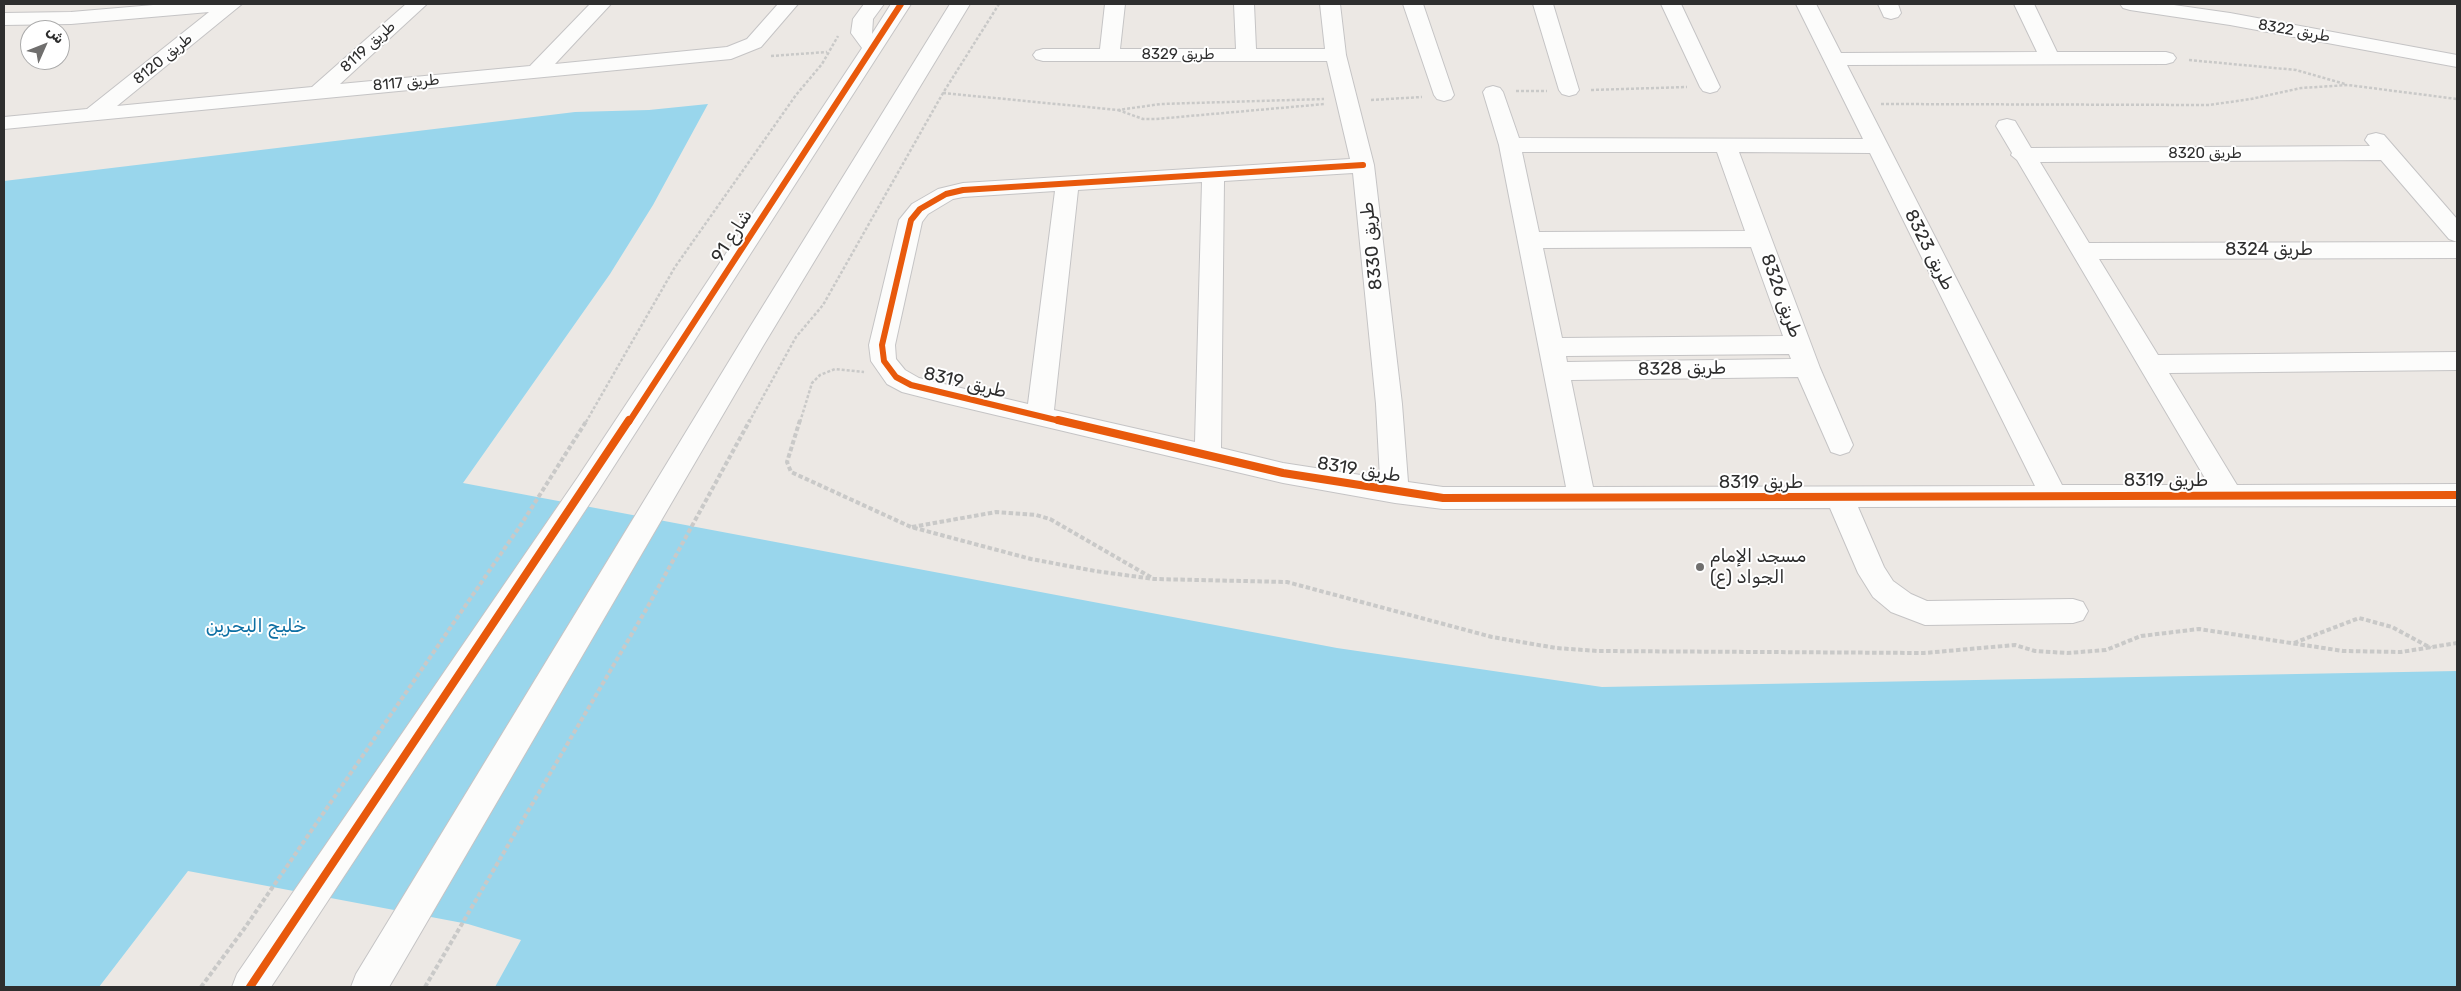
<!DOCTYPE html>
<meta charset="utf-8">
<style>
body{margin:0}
#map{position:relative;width:2461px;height:991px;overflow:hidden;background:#ece8e4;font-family:Rubik,"Noto Naskh Arabic",sans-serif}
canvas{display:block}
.frame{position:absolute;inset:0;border:5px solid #2e2e2e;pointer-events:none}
.north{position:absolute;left:20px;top:20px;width:50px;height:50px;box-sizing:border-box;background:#fff;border:1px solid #ababab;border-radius:50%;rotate:46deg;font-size:14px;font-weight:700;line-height:20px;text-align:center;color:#2e2e2e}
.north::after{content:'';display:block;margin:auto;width:18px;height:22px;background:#706f6e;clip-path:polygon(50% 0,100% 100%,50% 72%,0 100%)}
</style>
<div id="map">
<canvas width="2461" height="991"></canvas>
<div class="frame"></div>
<div class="north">ش</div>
</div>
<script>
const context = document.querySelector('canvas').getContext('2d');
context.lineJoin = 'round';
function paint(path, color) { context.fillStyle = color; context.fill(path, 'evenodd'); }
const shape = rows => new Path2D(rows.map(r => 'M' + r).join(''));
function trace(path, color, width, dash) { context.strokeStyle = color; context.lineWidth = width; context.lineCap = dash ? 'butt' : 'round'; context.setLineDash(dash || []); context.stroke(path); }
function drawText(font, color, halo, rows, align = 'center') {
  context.font = font + ' Rubik,"Noto Naskh Arabic",sans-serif'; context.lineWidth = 4; context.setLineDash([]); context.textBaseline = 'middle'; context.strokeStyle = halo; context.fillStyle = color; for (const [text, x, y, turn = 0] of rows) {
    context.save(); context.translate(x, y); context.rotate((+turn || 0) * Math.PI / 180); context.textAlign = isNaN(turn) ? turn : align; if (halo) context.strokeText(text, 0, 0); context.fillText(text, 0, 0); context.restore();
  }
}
const water = shape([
 [708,104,653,205,610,274,463,483,1337,648,1602,687,2457,671,2457,987,495,987,521,940,468,924,188,871,99,987,4,987,4,181,575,112,649,110]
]);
const pathFar1 = shape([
 [771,56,827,52],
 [2189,60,2296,70,2345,84],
 [1591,90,1687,87],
 [1516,91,1547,91],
 [943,93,1118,110,1161,104,1324,99],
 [1371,100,1422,97],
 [1881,104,2209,105,2251,99,2301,88,2348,85,2457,99],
 [1118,110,1143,119,1156,119,1325,104],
 [586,422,675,267,796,95,822,64,838,36],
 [749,422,796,337,823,305,943,93,999,4],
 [800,422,812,383,820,375,835,369,864,372]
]);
const path = shape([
 [800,420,787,462,791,472,911,527,1031,559,1095,571,1154,579,1287,582,1492,637,1556,648,1598,651,1924,653,2015,645,2035,651,2067,653,2106,650,2141,636,2199,629,2343,651,2401,652,2457,643],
 [912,527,996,512,1036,515,1050,519,1152,578],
 [2294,643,2359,618,2392,627,2431,648],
 [201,987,244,929,522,523,587,420],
 [425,987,647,608,750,420]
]);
const minor = shape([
 [165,4,242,4,117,106,312,87,406,4,427,4,340,84,530,66,590,4,611,4,555,64,727,47,747,39,778,4,798,4,761,47,731,59,4,129,4,117,87,109,209,12,71,24,4,25,4,13,71,12,165,4],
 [864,4,884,4,873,19,872,34,891,4,911,4,598,491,271,987,232,987,237,974,578,477,862,48,851,33,853,19,864,4],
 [950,4,970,4,763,346,389,987,351,987,356,974,745,335,950,4],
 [1105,4,1125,4,1120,49,1236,49,1234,4,1254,4,1256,49,1325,49,1320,4,1340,4,1346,55,1374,165,1402,404,1408,482,1443,487,1566,487,1499,145,1483,92,1486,88,1493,86,1500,88,1503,92,1519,138,1863,139,1796,4,1816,4,1841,53,2037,52,2014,4,2034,4,2057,52,2166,52,2173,54,2176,58,2173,62,2166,64,1847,65,2062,485,2209,485,2017,160,2011,155,2012,153,1996,126,1999,121,2007,119,2015,121,2031,148,2370,146,2365,140,2368,135,2376,133,2384,135,2457,219,2457,242,2449,239,2381,160,2040,162,2089,243,2457,242,2457,258,2099,259,2158,355,2457,352,2457,370,2169,373,2237,485,2457,484,2457,506,1858,507,1884,567,1893,581,1911,594,1927,601,2073,599,2083,602,2088,611,2083,620,2073,623,1925,625,1891,612,1873,597,1858,573,1830,508,1443,509,1395,503,1283,483,945,403,902,392,887,384,871,361,869,345,899,220,912,204,938,189,963,183,1350,159,1327,61,1043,61,1036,59,1033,55,1036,51,1043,49,1100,49,1105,4],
 [1522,152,1717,152,1745,231,1539,232,1522,152],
 [1739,152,1870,153,2035,486,1593,487,1571,380,1798,377,1831,452,1840,455,1849,452,1853,445,1820,368,1739,152],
 [1353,173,1376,404,1380,478,1283,463,1221,448,1224,181,1353,173],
 [1202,182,1195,442,1054,410,1078,190,1202,182],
 [1055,191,1028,404,919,378,905,370,896,359,895,345,922,222,928,214,953,199,963,197,1055,191],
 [1751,247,1783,336,1562,338,1543,248,1751,247],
 [1789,354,1791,359,1567,362,1566,356,1789,354],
 [1403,4,1423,4,1454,95,1451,99,1444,101,1437,99,1434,95,1403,4],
 [1533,4,1553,4,1579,90,1576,94,1569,96,1562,94,1559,90,1533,4],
 [1661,4,1681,4,1720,87,1717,91,1710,93,1703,91,1700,87,1661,4],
 [1878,4,1898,4,1901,13,1898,17,1891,19,1884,17,1878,4],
 [2120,4,2167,4,2230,13,2457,55,2457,67,2230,25,2130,10,2123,8,2120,4]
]);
const cyclewayFar1 = shape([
 [629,422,901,4],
 [1064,422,911,385,896,377,884,361,882,345,911,220,920,209,946,194,963,190,1363,165]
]);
const cycleway = shape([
 [1058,420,1283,473,1443,498,2457,495],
 [250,987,629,420]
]);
const markers = [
 [1700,567,5,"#706f6e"]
];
const farStreetnames = [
 ["طريق 8322",2294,31,10],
 ["طريق 8119",368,47,-42],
 ["طريق 8329",1178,55],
 ["طريق 8120",163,59,-39],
 ["طريق 8117",406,83,-5],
 ["طريق 8320",2205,154]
];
const streetNames = [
 ["شارع 91",732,236,-57],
 ["طريق 8330",1372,246,-96],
 ["طريق 8323",1929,250,63],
 ["طريق 8324",2269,250],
 ["طريق 8326",1781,296,70],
 ["طريق 8328",1682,369,-1],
 ["طريق 8319",965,383,13],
 ["طريق 8319",1359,470,9],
 ["طريق 8319",2166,481],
 ["طريق 8319",1761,483]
];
const poiNames = [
 ["مسجد الإمام",1710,557],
 ["الجواد (ع)",1710,578]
];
const waterNames = [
 ["خليج البحرين",256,627]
];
paint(water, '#99d6ec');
trace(minor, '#c5c4c5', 2);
trace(pathFar1, '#c9c9c8', 2.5, [3, 2]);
trace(path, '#c9c9c8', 4, [4.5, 2.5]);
paint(minor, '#fcfcfb');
trace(cyclewayFar1, '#e8590c', 6);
trace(cycleway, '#e8590c', 8);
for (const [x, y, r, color] of markers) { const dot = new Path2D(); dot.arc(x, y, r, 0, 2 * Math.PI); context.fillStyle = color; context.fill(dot); trace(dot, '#fff', 2); }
drawText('15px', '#2e2e2e', '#fff', farStreetnames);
drawText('18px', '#2e2e2e', '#fff', streetNames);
drawText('18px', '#2e2e2e', '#fff', poiNames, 'left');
drawText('italic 19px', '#0d6fa3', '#fff', waterNames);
</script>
